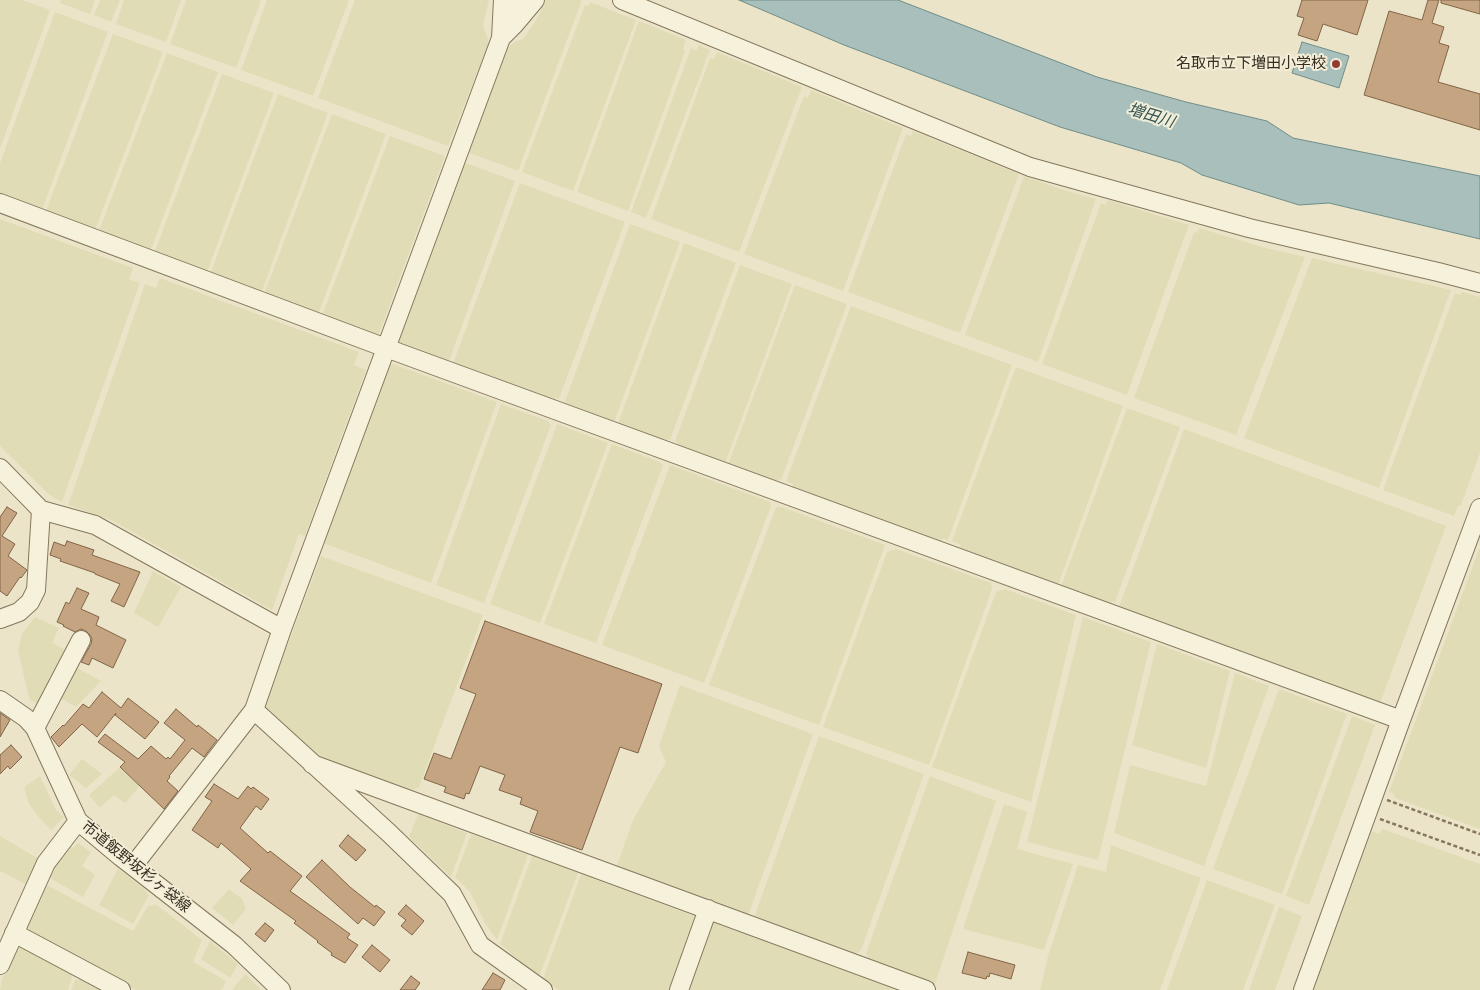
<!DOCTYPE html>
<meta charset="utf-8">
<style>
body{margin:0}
canvas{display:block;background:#ebe4c8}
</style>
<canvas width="1480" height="990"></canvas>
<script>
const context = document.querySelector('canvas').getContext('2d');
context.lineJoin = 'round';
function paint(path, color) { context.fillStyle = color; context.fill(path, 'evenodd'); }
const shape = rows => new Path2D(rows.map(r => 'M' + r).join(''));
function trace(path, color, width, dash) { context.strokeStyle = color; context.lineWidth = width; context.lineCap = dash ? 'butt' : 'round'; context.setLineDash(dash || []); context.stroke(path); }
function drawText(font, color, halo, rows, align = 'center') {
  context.font = font + ' Lora,"Noto Sans JP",serif'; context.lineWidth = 4; context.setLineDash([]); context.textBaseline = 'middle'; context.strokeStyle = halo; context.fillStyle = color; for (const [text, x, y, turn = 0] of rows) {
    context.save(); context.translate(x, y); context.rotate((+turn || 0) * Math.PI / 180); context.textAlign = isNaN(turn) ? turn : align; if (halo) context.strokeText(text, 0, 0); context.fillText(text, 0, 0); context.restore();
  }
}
const farmland = shape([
 [0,0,22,0,50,10,0,149],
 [61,0,95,0,90,14,60,3],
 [100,0,120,0,111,22,94,15],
 [124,0,181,0,166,42,116,24],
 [186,0,261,0,236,68,170,44],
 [267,0,349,0,313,96,241,70],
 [355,0,489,0,483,26,488,39,488,45,448,146,318,98],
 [546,0,582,0,518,171,467,152,504,51,514,42,523,39,535,22],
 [590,2,636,20,573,191,522,172,585,5,589,6],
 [55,12,108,32,40,215,0,200,0,163],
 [639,21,686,40,683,49,685,51,628,211,577,192],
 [113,34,163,52,95,230,44,216],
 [699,45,710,50,646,218,631,212,691,48,697,50],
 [717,52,802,87,739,252,651,219,710,58,714,59],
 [167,53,218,72,149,255,99,231],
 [222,74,274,93,207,272,153,256],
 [811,90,903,128,843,291,744,254,804,96,808,98],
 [278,94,328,113,260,296,210,274],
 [332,114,386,134,319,312,316,312,315,316,263,297],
 [913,131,1019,174,960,333,848,292,906,134,911,136],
 [390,136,445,156,377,339,325,320,327,315,323,313],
 [463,162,515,181,449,361,443,359,442,362,394,344],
 [1024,176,1060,189,1096,199,1038,362,965,335],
 [520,183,625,222,559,399,556,398,554,403,452,366],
 [1107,200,1189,225,1127,395,1042,364,1101,203,1106,205],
 [0,219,133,268,129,279,140,283,62,502,48,494,0,446],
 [630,224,680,242,613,425,567,408,565,401],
 [1199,228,1266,248,1305,257,1236,435,1134,398,1194,232,1197,233],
 [684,243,736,263,670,440,668,439,666,444,617,426],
 [1312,258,1451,290,1379,488,1244,438],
 [740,265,792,284,724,466,677,448,678,443,675,441],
 [160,278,359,352,354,365,366,370,305,536,299,534,272,610,111,520,68,505,145,284,156,288],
 [795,285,847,304,781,480,778,479,776,485,727,467],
 [1462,292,1480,297,1480,453,1461,505,1458,506,1454,516,1383,490,1455,293,1460,295],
 [851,306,1012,365,948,540,943,538,940,545,791,490,793,484,786,481],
 [393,364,497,402,431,583,323,543,386,367],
 [1016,367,1123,406,1057,588,958,552,961,545,952,541],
 [501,404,548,421,551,425,484,603,436,585],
 [1127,408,1180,427,1115,602,1112,601,1110,607,1060,589],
 [557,424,608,443,540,623,490,604],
 [1184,429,1446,526,1379,706,1118,610],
 [612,444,660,462,663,466,596,643,544,624],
 [670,465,770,502,771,506,704,683,602,645],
 [776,507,782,507,885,545,819,725,709,685],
 [896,549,991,583,992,589,929,765,823,727,887,552],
 [1479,549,1480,549,1480,829,1395,798,1394,794,1389,792],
 [321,556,483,615,419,787,409,792,326,763,264,707],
 [153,571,181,587,158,627,134,613],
 [1005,589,1076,615,1031,802,932,767,996,592],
 [35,617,59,628,52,643,71,653,43,706,30,700,28,694,18,650,22,634],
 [1083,617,1151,642,1098,860,1027,842],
 [1157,644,1230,671,1206,768,1132,745],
 [73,666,101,681,76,707,57,696],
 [1235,673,1269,686,1204,866,1114,833,1130,765,1206,786],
 [680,685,813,734,748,916,616,868,633,820,666,762,659,746],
 [1279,689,1347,714,1282,894,1213,869],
 [1352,716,1375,725,1309,905,1286,896],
 [819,736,924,774,861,950,854,955,756,920,755,915],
 [82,759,102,774,86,788,69,775],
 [119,768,140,786,125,803,114,795,100,808,89,795],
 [40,776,56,810,64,817,51,830,38,816,29,804,24,787],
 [930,776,996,801,935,984,868,959,866,953],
 [1004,804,1027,812,1017,849,1073,864,1044,950,963,929],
 [418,814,467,833,451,877,409,837],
 [1383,829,1480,864,1480,990,1313,990,1372,831,1379,834],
 [471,834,528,855,497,940,486,925,470,892,455,877],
 [0,836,39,859,27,885,0,871],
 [78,843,91,852,82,866,95,875,83,897,50,878,61,853,68,845,73,848],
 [1111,845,1201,878,1160,990,1040,990,1048,956,1078,865,1106,872],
 [532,856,578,873,539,977,500,944],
 [118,869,142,887,149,895,133,924,99,905],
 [581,874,696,917,670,990,558,990,543,979],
 [1207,880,1275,905,1243,990,1167,990],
 [47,885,133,931,148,906,157,905,202,940,193,962,226,981,221,990,136,990,25,928],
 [229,889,242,899,246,909,233,925,212,908],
 [1279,907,1302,916,1275,990,1249,990],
 [712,922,898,990,687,990],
 [210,941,238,964,230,978,201,959],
 [18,946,28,947,71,971,72,978,68,990,0,990,2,979],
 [245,974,261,990,232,990],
 [84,979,105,990,71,990,75,980]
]);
const water = shape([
 [739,0,898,0,1097,77,1186,102,1267,121,1293,138,1480,176,1480,239,1329,203,1299,205,1202,175,1181,163,1060,127,844,45,739,0],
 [1302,42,1349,56,1339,88,1292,73,1302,42]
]);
const building = shape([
 [1302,0,1368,0,1357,35,1323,24,1317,41,1298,35,1304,18,1297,16,1302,0],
 [1428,0,1439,0,1432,23,1444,27,1439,43,1449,46,1438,82,1480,94,1480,130,1364,95,1389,11,1422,20,1428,0],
 [1441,0,1480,0,1480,14,1441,3,1441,0],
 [7,507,17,513,2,536,15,544,8,556,27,570,21,578,20,577,7,596,0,591,0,517,7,507],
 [67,541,94,550,92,555,140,572,124,607,111,601,120,584,95,574,95,573,60,561,61,559,50,555,54,542,65,546,67,541],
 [77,588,89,593,81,609,99,617,96,625,126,640,113,668,92,658,89,665,81,662,91,644,92,639,90,635,86,631,81,629,75,632,63,626,64,625,57,622,66,602,69,604,77,588],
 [485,621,662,684,638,753,620,747,582,850,530,832,538,811,520,804,522,798,499,790,505,775,480,766,469,794,466,793,464,799,444,792,446,787,424,779,434,753,451,759,476,694,460,688,485,621],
 [102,692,121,708,128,698,159,722,145,739,115,715,116,713,97,737,82,724,59,747,51,737,63,725,64,726,83,704,89,708,102,692],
 [176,709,197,727,198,725,217,740,204,757,192,748,169,776,170,777,167,781,178,791,164,809,120,767,125,762,98,742,105,734,138,759,151,746,166,759,168,757,170,759,185,740,164,723,176,709],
 [0,713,10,720,0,737,0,713],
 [11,745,22,757,10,769,8,766,0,774,0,755,11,745],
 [214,784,238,799,248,786,251,789,253,787,269,799,261,810,256,806,240,828,268,853,270,851,302,876,290,891,350,934,347,938,358,945,345,963,331,955,332,953,317,942,318,941,294,923,296,921,240,881,251,869,221,843,218,848,192,830,212,801,205,797,214,784],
 [348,835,366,850,356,861,339,846,348,835],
 [322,860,350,887,375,907,376,905,385,912,374,926,363,918,358,924,306,877,322,860],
 [406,905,424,921,412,935,401,926,406,920,398,914,406,905],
 [265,923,274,930,265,942,255,934,265,923],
 [372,945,390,960,380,972,362,957,372,945],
 [968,952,1015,965,1011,979,990,973,989,977,987,976,986,979,962,973,968,952],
 [493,973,505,980,500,990,482,990,493,973],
 [411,976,420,983,415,990,400,990,411,976]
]);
const path = shape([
 [1387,800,1480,834],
 [1380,819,1480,855]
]);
const minor = shape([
 [503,0,501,38,514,25,535,0],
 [622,0,1030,167,1249,228,1438,272,1480,283],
 [0,203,386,348,1401,720],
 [0,468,41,510,95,525,282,629],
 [0,619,19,612,30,602,36,590,41,510],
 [0,700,26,718,35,728,78,821,121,857,234,945,281,990],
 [254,710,389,833,452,894,480,945,543,990],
 [35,728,81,640],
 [312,764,926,990],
 [133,866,254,710,282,629,501,38,517,0],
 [14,933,121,990],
 [0,965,46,863,78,821],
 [679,990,708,909],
 [1303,990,1401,720,1480,508]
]);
const markers = [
 [1336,64,5,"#8f3d34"]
];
const poiNames = [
 ["名取市立下増田小学校",1326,64]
];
const streetNames = [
 ["市道飯野坂杉ヶ袋線",136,867,39]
];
const waterNames = [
 ["増田川",1151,116,17]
];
paint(farmland, '#e0ddb6');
paint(water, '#a8bfbb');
trace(water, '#708d89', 1);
paint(building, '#c5a581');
trace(building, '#826446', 1);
trace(minor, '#85775e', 20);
trace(path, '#85775e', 2.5, [4, 2.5]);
trace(minor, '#f6f1da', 18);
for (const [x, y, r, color] of markers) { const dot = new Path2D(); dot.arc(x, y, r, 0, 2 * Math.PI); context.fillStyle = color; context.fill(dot); trace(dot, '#f3eed7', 2); }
drawText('15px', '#372e21', '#f3eed7', poiNames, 'right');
drawText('15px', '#372e21', '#f3eed7', streetNames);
drawText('italic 16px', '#315355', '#f3eed7', waterNames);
</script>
